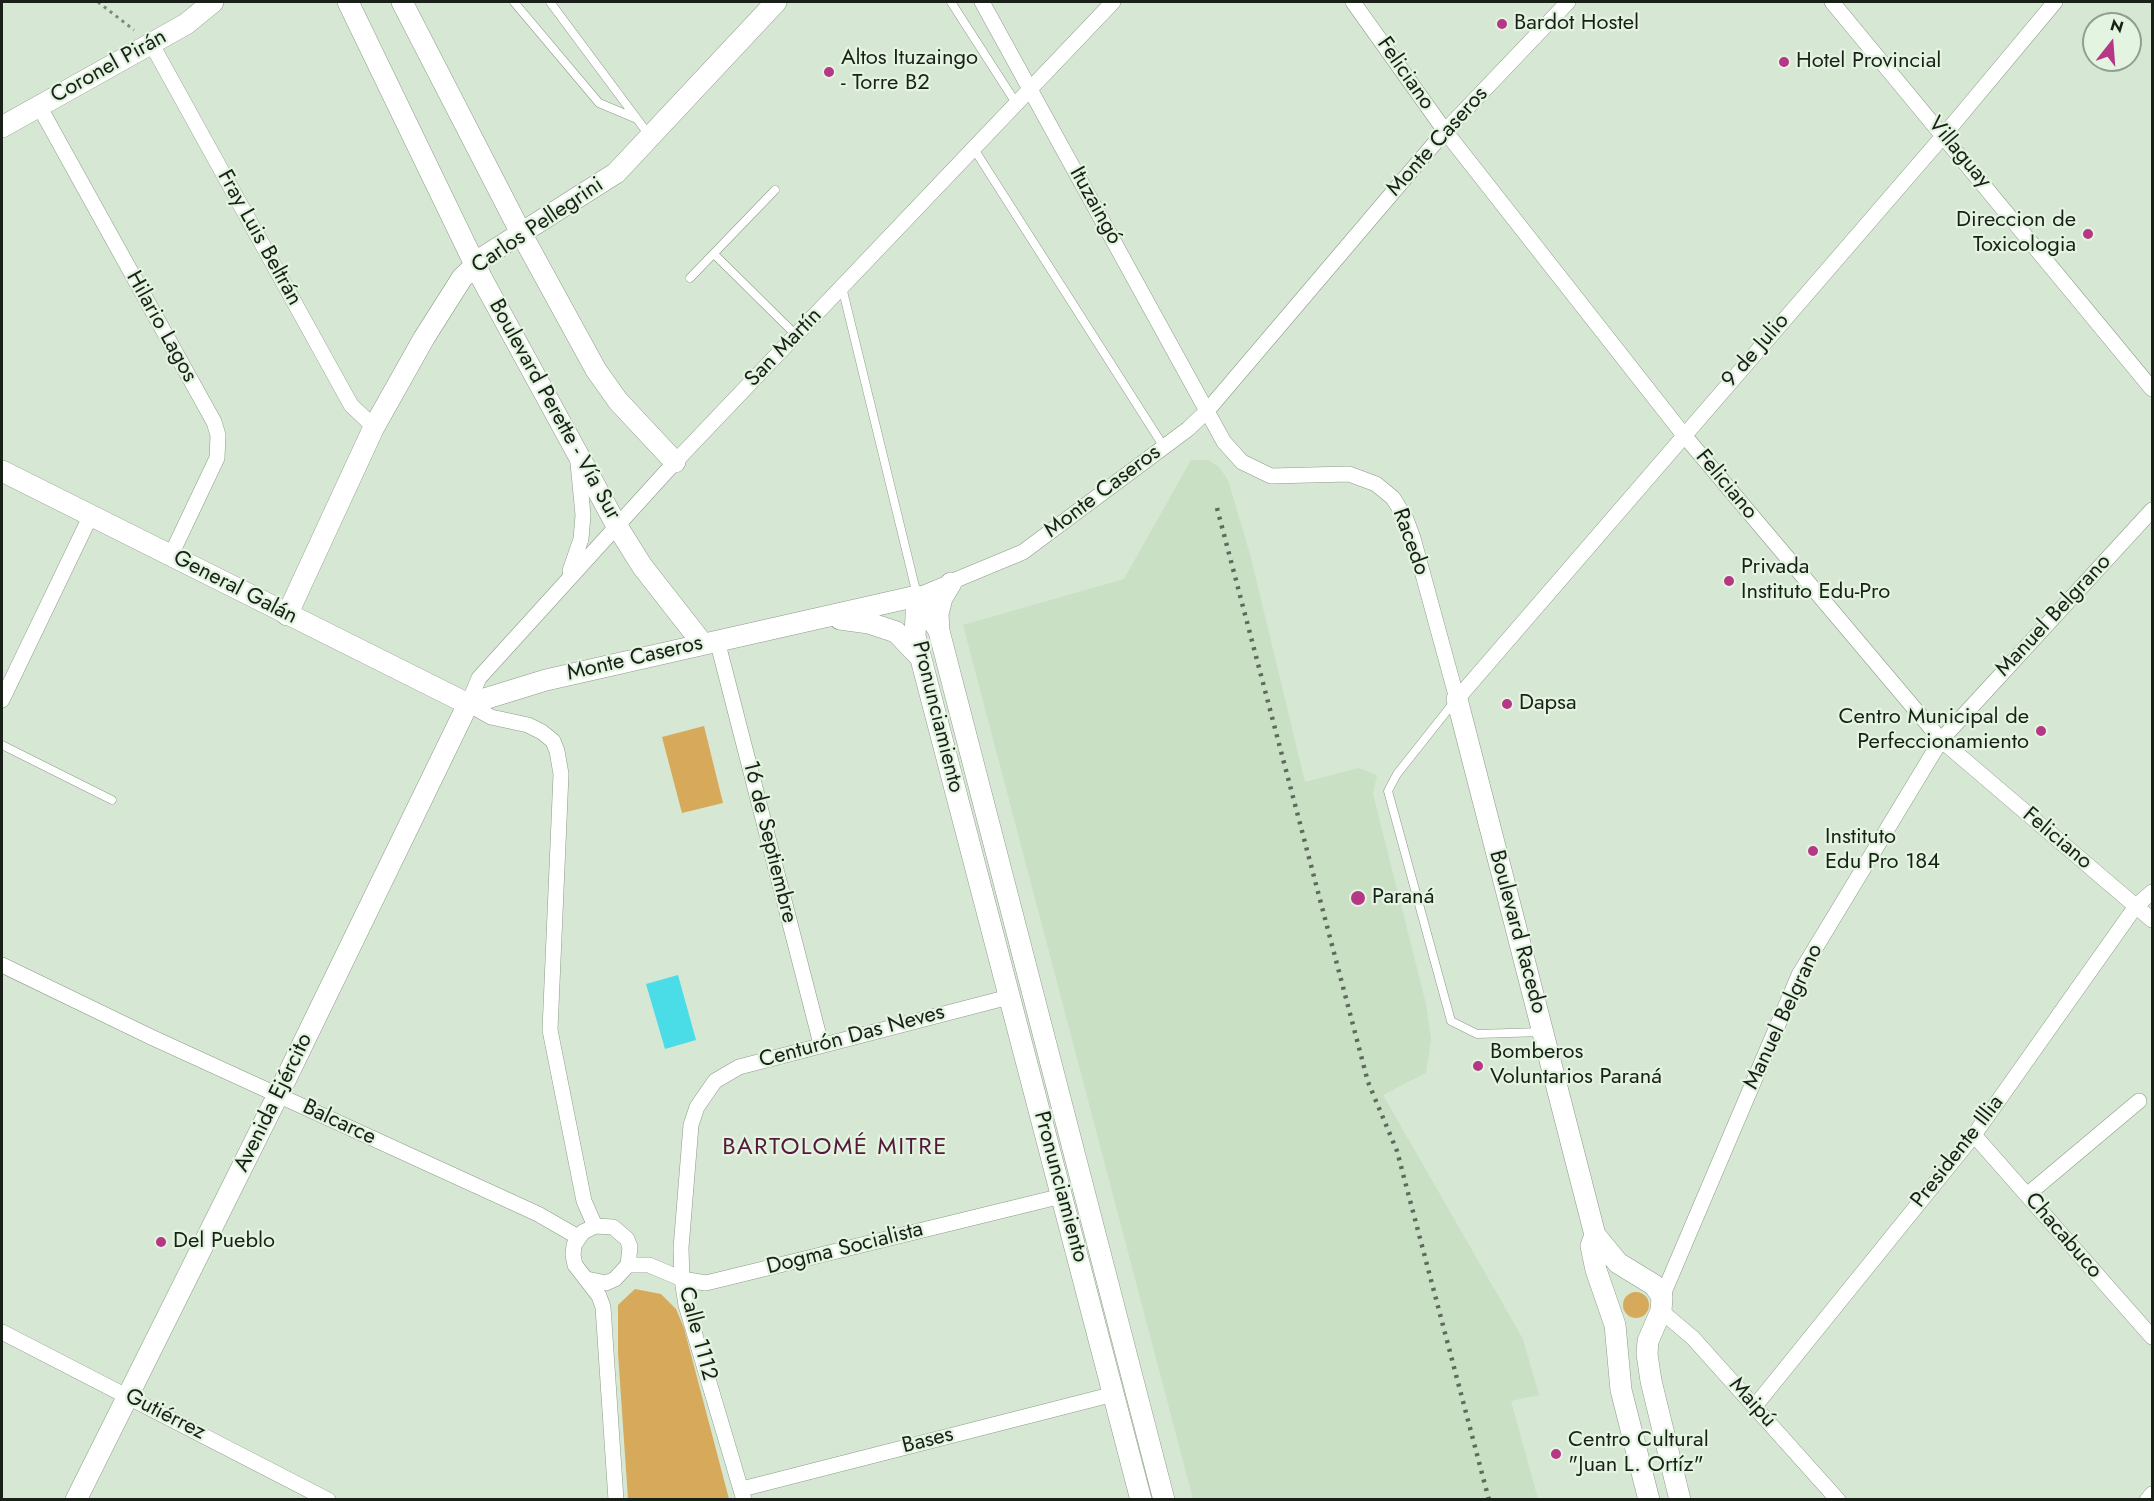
<!DOCTYPE html>
<meta charset="utf-8">
<style>
body{margin:0}
#map{position:relative;width:2154px;height:1501px;overflow:hidden;background:#d6e7d3;font-family:Jost,sans-serif}
canvas{display:block}
.frame{position:absolute;inset:0;border:3px solid #192018;pointer-events:none}
.north{position:absolute;left:2082px;top:12px;width:60px;height:60px;box-sizing:border-box;background:#e3f4e0;border:2px solid #929f90;border-radius:50%;rotate:17deg;font-size:16px;font-weight:700;line-height:24px;text-align:center;color:#192018}
.north::after{content:'';display:block;margin:auto;width:21px;height:27px;background:#b53785;clip-path:polygon(50% 0,100% 100%,50% 72%,0 100%)}
</style>
<div id="map">
<canvas width="2154" height="1501"></canvas>
<div class="frame"></div>
<div class="north">N</div>
</div>
<script>
const context = document.querySelector('canvas').getContext('2d');
context.lineJoin = 'round';
function paint(path, color) { context.fillStyle = color; context.fill(path, 'evenodd'); }
const shape = rows => new Path2D(rows.map(r => 'M' + r).join(''));
function trace(path, color, width, dash) { context.strokeStyle = color; context.lineWidth = width; context.lineCap = dash ? 'butt' : 'round'; context.setLineDash(dash || []); context.stroke(path); }
function drawText(font, color, halo, rows, align = 'center') {
  context.font = font + ' Jost,sans-serif'; context.lineWidth = 4.5; context.setLineDash([]); context.textBaseline = 'middle'; context.strokeStyle = halo; context.fillStyle = color; for (const [text, x, y, turn = 0] of rows) {
    context.save(); context.translate(x, y); context.rotate((+turn || 0) * Math.PI / 180); context.textAlign = isNaN(turn) ? turn : align; if (halo) context.strokeText(text, 0, 0); context.fillText(text, 0, 0); context.restore();
  }
}
const built = shape([
 [1191,460,1208,460,1219,467,1228,480,1251,558,1305,782,1358,768,1377,775,1373,794,1426,1004,1431,1039,1426,1073,1383,1095,1523,1339,1539,1395,1511,1401,1538,1499,1193,1499,963,625,1124,579]
]);
const green = shape([
 [704,726,723,803,682,813,662,737],
 [635,1289,661,1294,676,1309,684,1328,729,1499,628,1499,618,1353,618,1305],
 '1623 1305a13 13 0 1 1 26 0a13 13 0 1 1-26 0Z'
]);
const water = shape([
 [678,975,696,1040,665,1049,646,984]
]);
const path = shape([
 [98,2,134,30]
]);
const lane = shape([
 [514,2,599,103,637,119],
 [550,2,649,135],
 [951,2,1016,103],
 [974,149,1164,447],
 [714,254,796,335],
 [690,278,775,190],
 [842,287,917,595],
 [1454,702,1397,774,1388,791,1451,1021,1477,1034,1542,1032],
 [2,745,112,800]
]);
const street = shape([
 [982,2,1224,442,1242,462,1271,476,1349,474,1376,484,1393,498,1406,519,1413,538,1457,699],
 [1353,2,1445,131,1683,434,1941,740,2152,920],
 [1832,2,2152,389],
 [151,43,351,405,374,427],
 [39,106,214,422,218,435,217,458,171,555],
 [570,571,581,539,583,515,578,463],
 [917,596,1023,552,1188,429,1207,411,1445,131,1568,2],
 [717,640,821,1044],
 [1457,699,1944,135,2055,2],
 [2,700,91,515],
 [2,965,151,1037,538,1214,578,1237],
 [1974,1135,2152,1337],
 [2027,1195,2139,1101],
 [595,1226,584,1201,550,1030,561,774,557,751,553,741,542,732,528,725,491,717,468,704,479,678,675,462,1113,2],
 [628,1265,649,1265,682,1279,706,1283,1062,1196],
 [587,1279,606,1283,615,1279,628,1265,630,1247,627,1239,613,1227,595,1226,583,1232,574,1245,573,1255,575,1265,599,1296,603,1307,616,1500],
 [1662,1297,1799,975,1941,740,2152,510],
 [1661,1311,1693,1338,1838,1500],
 [2,1332,328,1500],
 [1755,1406,1974,1135,2136,906,2152,892],
 [742,1489,1114,1394],
 [744,1500,686,1305,682,1279,681,1248,691,1125,697,1107,715,1081,739,1067,1009,997],
 [2147,1500,2152,1494]
]);
const secondary = shape([
 [348,2,481,277,617,526,642,566,703,644],
 [402,2,521,233,596,370,618,401,675,462],
 [2,127,186,24,213,2],
 [2,471,468,704],
 [917,596,939,631,1164,1500],
 [917,596,915,636,1141,1500],
 [287,615,374,427,424,338,462,278,485,256,616,173,776,2],
 [840,619,869,623,896,632,919,656],
 [939,631,938,614,942,598,951,583],
 [1457,699,1595,1235,1618,1263,1654,1285,1662,1297,1661,1311,1648,1341,1647,1354,1651,1381,1680,1500],
 [468,704,546,680,917,596],
 [1595,1235,1591,1246,1596,1270,1615,1325,1621,1390,1649,1500],
 [76,1500,278,1095,468,704]
]);
const rail = shape([
 [1217,508,1368,1082,1397,1151,1489,1500]
]);
const markers = [
 [1502,24,6,"#b53785"],
 [1784,62,6,"#b53785"],
 [829,72,6,"#b53785"],
 [2088,234,6,"#b53785"],
 [1729,581,6,"#b53785"],
 [1507,704,6,"#b53785"],
 [2041,731,6,"#b53785"],
 [1813,851,6,"#b53785"],
 [1358,898,8,"#b53785"],
 [1478,1066,6,"#b53785"],
 [161,1242,6,"#b53785"],
 [1556,1454,6,"#b53785"]
];
const poiNames = [
 ["Bardot Hostel",1514,24],
 ["Altos Ituzaingo",841,59],
 ["- Torre B2",841,84],
 ["Hotel Provincial",1796,62],
 ["Direccion de",2076,221,"right"],
 ["Toxicologia",2076,246,"right"],
 ["Privada",1741,568],
 ["Instituto Edu-Pro",1741,593],
 ["Dapsa",1519,704],
 ["Centro Municipal de",2029,718,"right"],
 ["Perfeccionamiento",2029,743,"right"],
 ["Instituto",1825,838],
 ["Edu Pro 184",1825,863],
 ["Paraná",1372,898],
 ["Bomberos",1490,1053],
 ["Voluntarios Paraná",1490,1078],
 ["Del Pueblo",173,1242],
 ["Centro Cultural",1568,1441],
 ["\"Juan L. Ortíz\"",1568,1466]
];
const streetNames = [
 ["Coronel Pirán",109,67,-29],
 ["Feliciano",1405,74,55],
 ["Monte Caseros",1438,142,-48],
 ["Villaguay",1959,153,50],
 ["Ituzaingó",1095,206,61],
 ["Carlos Pellegrini",538,226,-34],
 ["Fray Luis Beltrán",259,238,61],
 ["Hilario Lagos",161,327,61],
 ["San Martín",784,348,-46],
 ["9 de Julio",1756,351,-49],
 ["Boulevard Perette - Vía Sur",554,410,61],
 ["Feliciano",1726,485,50],
 ["Monte Caseros",1103,492,-37],
 ["Racedo",1410,542,70],
 ["General Galán",235,588,27],
 ["Manuel Belgrano",2054,616,-47],
 ["Monte Caseros",635,659,-13],
 ["Pronunciamiento",937,717,76],
 ["Feliciano",2057,839,40],
 ["16 de Septiembre",769,842,76],
 ["Boulevard Racedo",1517,932,75],
 ["Manuel Belgrano",1784,1017,-65],
 ["Centurón Das Neves",852,1037,-15],
 ["Avenida Ejército",274,1103,-64],
 ["Balcarce",339,1123,25],
 ["Presidente Illia",1958,1152,-52],
 ["Pronunciamiento",1060,1187,75],
 ["Chacabuco",2063,1236,49],
 ["Dogma Socialista",845,1249,-14],
 ["Calle 1112",697,1334,75],
 ["Maipú",1752,1403,48],
 ["Gutiérrez",165,1415,27],
 ["Bases",928,1441,-14]
];
const neighbourhoodNames = [
 ["BARTOLOMÉ MITRE",835,1148]
];
paint(built, '#c9e0c5');
paint(green, '#d7a95a');
paint(water, '#4adde8');
trace(lane, '#8c9c89', 9);
trace(street, '#8c9c89', 16);
trace(secondary, '#8c9c89', 22);
trace(path, '#7c887a', 3, [3, 4.5]);
trace(lane, '#fff', 8);
trace(street, '#fff', 15);
trace(secondary, '#fff', 21);
trace(rail, '#5f6a5d', 4.5, [3, 6]);
for (const [x, y, r, color] of markers) { const dot = new Path2D(); dot.arc(x, y, r, 0, 2 * Math.PI); context.fillStyle = color; context.fill(dot); trace(dot, '#e3f4e0', 2); }
drawText('22px', '#192018', '#e3f4e0', poiNames, 'left');
drawText('22px', '#192018', '#e3f4e0', streetNames);
context.letterSpacing = '1.5px';
drawText('24px', '#56193e', '#e3f4e0', neighbourhoodNames);
context.letterSpacing = '0px';
</script>
